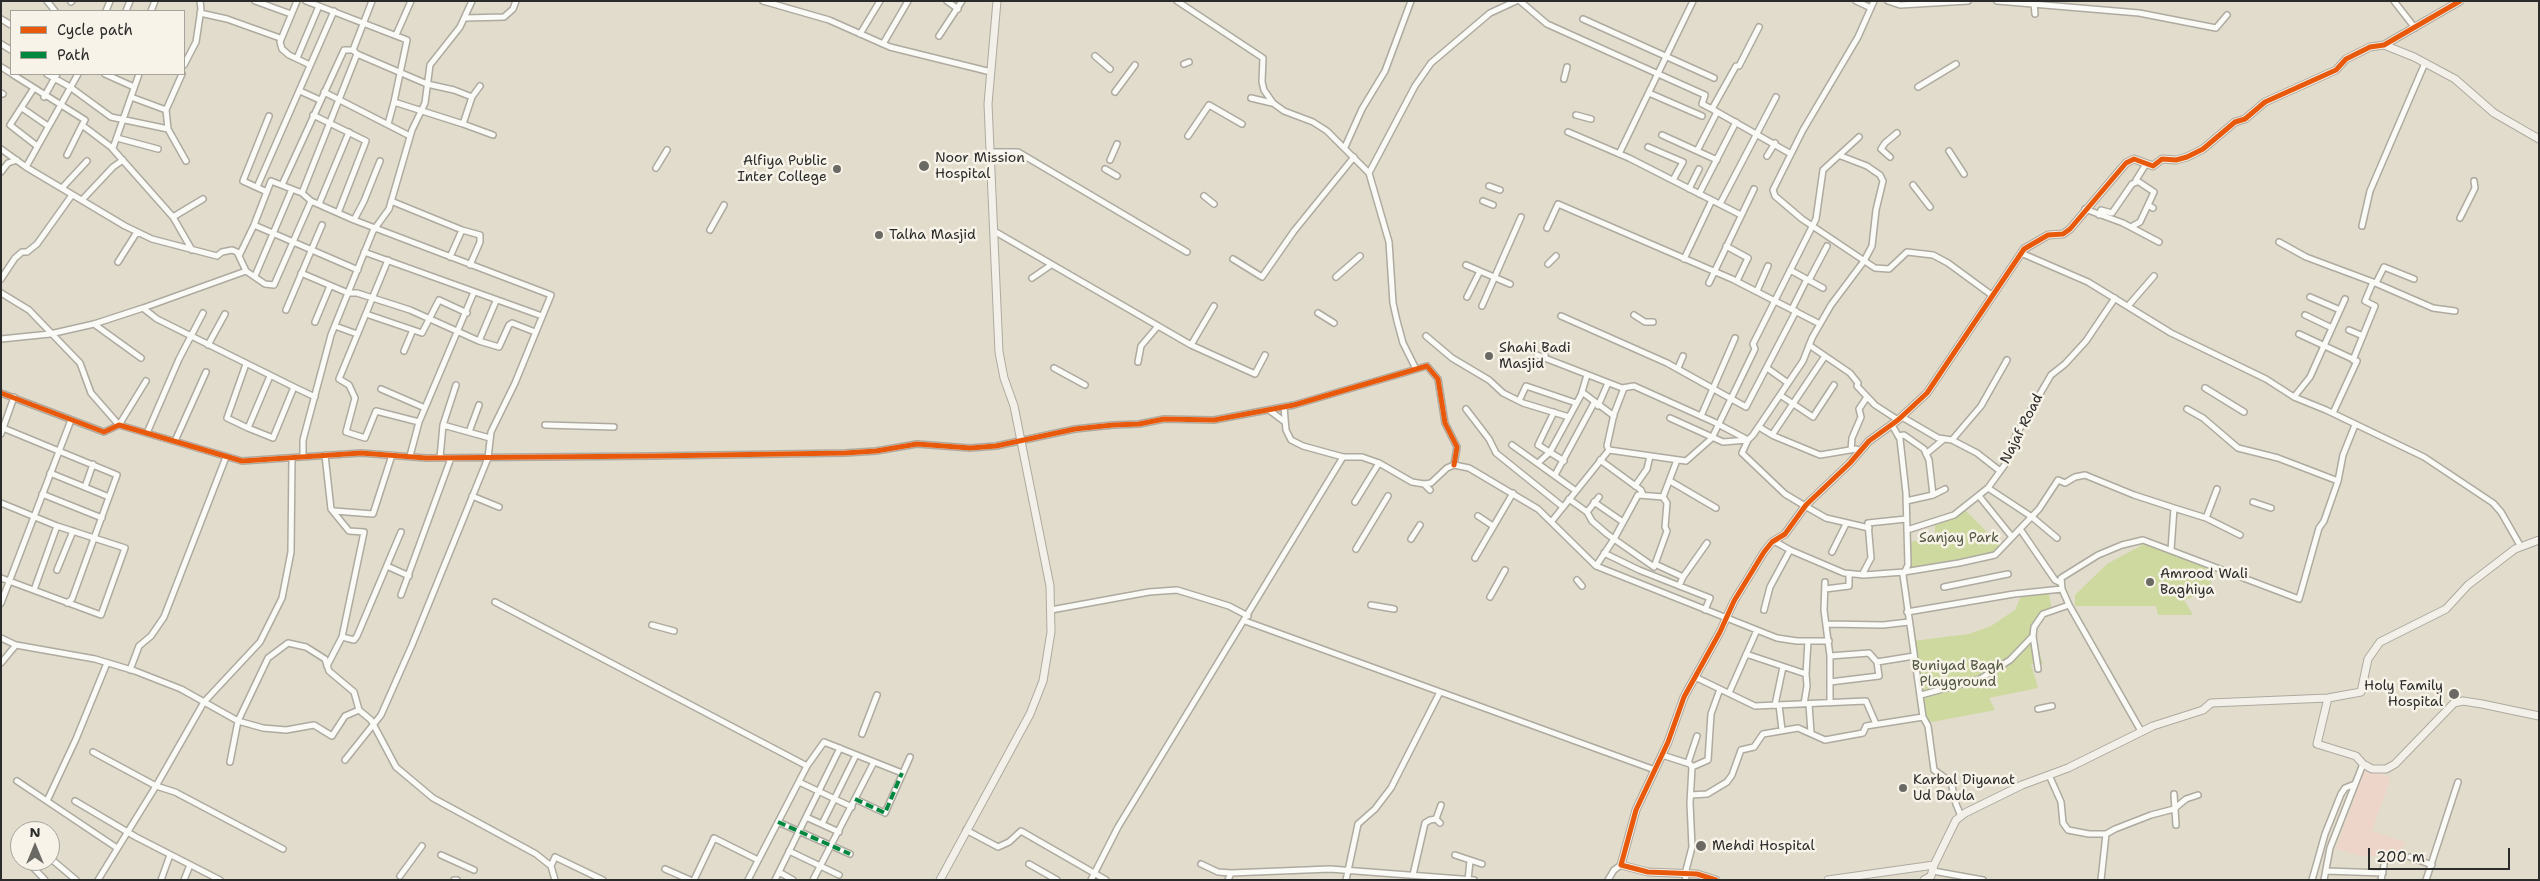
<!DOCTYPE html>
<style>
body{margin:0}
#map{position:relative;width:2540px;height:881px;overflow:hidden;background:#e1dccb;font-family:"Shantell Sans",sans-serif}
canvas{display:block}
.frame{position:absolute;inset:0;border:2px solid #2b2b2b;pointer-events:none}
.legend{position:absolute;left:10px;top:10px;width:175px;height:65px;box-sizing:border-box;background:#f7f3e8;border:1px solid #a5a39c;margin:0;padding:6px 9px;list-style:none;font-size:15px;color:#2b2b2b}
.legend li{display:flex;align-items:center;gap:10px;height:25px}
.legend b{width:25px;border:1px solid #a5a39c}
.north{position:absolute;left:10px;top:821px;width:50px;height:50px;box-sizing:border-box;background:#f7f3e8;border:1px solid #a5a39c;border-radius:50%;rotate:0deg;font-size:14px;font-weight:700;line-height:20px;text-align:center;color:#2b2b2b}
.north::after{content:'';display:block;margin:auto;width:18px;height:22px;background:#6b6963;clip-path:polygon(50% 0,100% 100%,50% 72%,0 100%)}
.scale{position:absolute;left:2368px;top:848px;width:142px;height:22px;box-sizing:border-box;border:2px solid #2b2b2b;border-top:0;padding-left:6px;font-size:15px;line-height:18px;white-space:nowrap;color:#2b2b2b;-webkit-text-stroke:4px #f7f3e8;paint-order:stroke}
</style>
<div id="map">
<canvas width="2540" height="881"></canvas>
<div class="frame"></div>
<ul class="legend">
<li><b style="height:6px;background:#e8590c"></b>Cycle path</li>
<li><b style="height:6px;background:#00873e"></b>Path</li>
</ul>
<div class="north">N</div>
<div class="scale">200 m</div>
</div>
<script>
const context = document.querySelector('canvas').getContext('2d');
context.lineJoin = 'round';
function paint(path, color) { context.fillStyle = color; context.fill(path, 'evenodd'); }
const shape = rows => new Path2D(rows.map(r => 'M' + r).join(''));
function trace(path, color, width, dash) { context.strokeStyle = color; context.lineWidth = width; context.lineCap = dash ? 'butt' : 'round'; context.setLineDash(dash || []); context.stroke(path); }
function drawText(font, color, halo, rows, align = 'center') {
  context.font = font + ' "Shantell Sans",sans-serif'; context.lineWidth = 5; context.setLineDash([]); context.textBaseline = 'middle'; context.strokeStyle = halo; context.fillStyle = color; for (const [text, x, y, turn = 0] of rows) {
    context.save(); context.translate(x, y); context.rotate((+turn || 0) * Math.PI / 180); context.textAlign = isNaN(turn) ? turn : align; if (halo) context.strokeText(text, 0, 0); context.fillText(text, 0, 0); context.restore();
  }
}
const built = shape([
 [2365,769,2391,777,2372,831,2405,842,2400,859,2386,856,2360,856,2336,849]
]);
const green = shape([
 [1966,511,2001,546,1995,555,1908,570,1911,542,1935,536,1935,525],
 [2144,544,2216,571,2207,592,2184,600,2193,615,2158,615,2156,606,2075,606,2075,595,2107,564],
 [2022,594,2049,594,2052,611,2032,629,2043,664,2031,664,2038,688,1989,698,1995,710,1927,723,1913,641,1969,634,1991,626,2015,610]
]);
const street = shape([
 [47,1,55,11],
 [255,1,291,14],
 [297,1,280,42,282,49,289,55,310,65],
 [306,1,407,40,394,102,463,124,472,97,480,86],
 [763,1,829,20,890,47,991,72],
 [947,1,958,9],
 [1177,1,1263,58,1262,82,1264,90,1273,103,1284,111,1313,122,1327,131,1369,173],
 [1520,1,1547,24,1705,95,1702,104,1712,109],
 [1856,1,1871,8],
 [1874,1,1858,37,1803,130,1773,190,1775,196,1802,219,1875,268,1889,269,1907,252,1933,255,1948,263,1993,296],
 [1888,1,1900,5,1968,1],
 [1997,1,2139,13,2216,28,2227,15],
 [2394,1,2415,28],
 [71,2,72,1],
 [2034,3,2035,14],
 [106,11,110,1],
 [126,11,130,1],
 [151,11,155,1],
 [200,13,227,19,280,38],
 [465,18,504,17,513,9,516,1],
 [1,19,11,25],
 [1583,19,1714,78],
 [1759,27,1739,66,1736,66,1712,109,1791,154],
 [860,34,880,1],
 [396,35,411,1],
 [939,36,962,1],
 [1,44,11,50],
 [883,44,908,1],
 [353,50,372,1],
 [1095,56,1110,69],
 [297,58,319,6],
 [1184,64,1189,62],
 [184,65,196,42,201,9,200,1],
 [1,67,11,73],
 [12,74,85,120,82,125,111,147,173,217,192,250],
 [47,74,70,87,111,117,168,129],
 [105,74,134,87],
 [182,74,166,110,168,129,186,161],
 [1564,79,1567,67],
 [1918,87,1956,64],
 [34,88,10,125,37,146],
 [300,91,320,100],
 [324,92,410,136],
 [1115,92,1135,65],
 [1,93,3,94],
 [1649,93,1702,116],
 [44,97,57,74],
 [131,97,166,110],
 [1251,98,1272,103],
 [22,108,48,126],
 [313,115,366,141,338,213],
 [1576,115,1591,119],
 [388,124,394,102],
 [463,124,493,135],
 [1568,132,1629,158,1741,215],
 [1662,135,1717,160],
 [1188,136,1209,105,1242,124],
 [117,138,158,149],
 [1345,147,1362,109,1385,71,1411,1],
 [1648,147,1683,162,1673,180],
 [113,148,139,74],
 [1,149,26,167,78,74],
 [1697,151,1717,112],
 [1949,151,1964,174],
 [990,152,1018,152,1187,252],
 [1619,154,1693,1],
 [67,155,82,125],
 [1767,156,1775,143],
 [1841,156,1867,166,1880,175,1883,181,1876,210,1872,246,1864,261,1831,305,1812,338,1803,361,1753,435,1748,440,1742,453,1785,494,1805,506,1826,518,1869,528],
 [1890,157,1881,149,1885,143,1897,133],
 [1110,160,1117,144],
 [2146,164,2136,180,2154,192,2148,205,2153,208],
 [26,167,125,226,152,239,217,256,222,252,232,250,237,252,239,256,254,225,271,181,302,193,357,54],
 [656,168,667,150],
 [1105,169,1117,176],
 [1,172,8,163,17,160],
 [282,185,344,50,353,50,357,54,427,84,454,90,472,97],
 [1913,185,1930,207],
 [1489,186,1500,190],
 [257,187,334,11],
 [62,188,87,161],
 [1689,189,1699,169],
 [267,192,243,181,269,116],
 [302,193,311,201,354,220,551,295,515,383,491,432,488,458,412,645,381,715,345,760],
 [1699,194,1736,122],
 [1204,196,1214,204],
 [82,200,113,167,123,160],
 [391,201,462,230,480,235,480,242,470,265],
 [1483,201,1493,205],
 [319,204,349,132],
 [1720,204,1776,97],
 [2085,209,2123,223,2159,242],
 [2099,215,2101,210,2112,213,2132,184,2137,182],
 [173,217,203,199],
 [2460,218,2475,188,2474,181],
 [354,220,364,201,380,161],
 [254,225,358,270],
 [2362,226,2370,191,2425,63],
 [2131,227,2140,222,2148,205],
 [1547,228,1558,204,1732,279,1820,324],
 [710,230,724,205],
 [994,231,1191,345,1255,374,1265,355],
 [2279,242,2306,257,2373,282,2433,308,2455,311],
 [1726,246,1748,258,1737,281],
 [364,252,542,316],
 [2021,253,2088,282,2171,333,2266,379,2294,397,2326,410,2424,457,2493,503,2501,512,2521,547],
 [239,256,246,271],
 [450,257,462,230],
 [1233,259,1262,277,1294,231,1354,157],
 [1684,259,1712,200],
 [388,260,339,379,349,385,355,398,346,432,365,438,376,411,419,422],
 [118,262,137,232],
 [1548,264,1556,256],
 [1466,265,1510,284],
 [1790,270,1823,288],
 [301,273,348,293,357,293,410,310,479,341,499,347,509,325,512,323,535,332],
 [255,276,292,189],
 [1336,277,1360,256],
 [1032,278,1051,265],
 [1,279,15,258,22,252,27,252,37,244,72,195],
 [1809,280,1827,246],
 [1709,283,1754,189],
 [2376,283,2384,267,2414,279],
 [1757,291,1768,266],
 [1,293,29,310,80,363,91,393,119,425,146,381],
 [1467,297,1480,271],
 [2310,297,2340,310],
 [1482,306,1521,217],
 [2128,306,2154,276],
 [1792,309,1807,279],
 [286,310,322,225],
 [1318,313,1334,323],
 [366,314,422,333,439,300,467,313],
 [1634,315,1645,322,1653,322],
 [2305,315,2332,328],
 [1561,316,1667,363,1746,407,1796,311],
 [315,322,330,286],
 [94,324,141,358],
 [335,326,357,334],
 [2349,330,2363,336],
 [2299,334,2357,361,2333,413],
 [1426,336,1452,358,1489,380,1503,393,1523,403,1569,417],
 [1,339,50,334,94,324,143,308],
 [479,341,496,301],
 [208,345,225,314],
 [1191,345,1214,306],
 [1809,345,1850,373,1858,383,1857,386,1875,405,1898,420],
 [404,351,412,332],
 [1537,355,1622,388,1634,386,1714,422,1748,440],
 [1545,358,1545,349,1548,345],
 [2353,360,2375,306,2365,301,2373,282],
 [1138,362,1141,346,1158,326],
 [246,364,227,418,248,428,273,438,294,387,315,397],
 [1054,368,1085,385],
 [1678,368,1683,356],
 [1767,368,1788,383],
 [1416,369,1403,343,1397,321,1393,303,1389,242,1369,173,1415,86,1431,63,1490,13,1516,1],
 [294,387,157,319,143,308,246,271,265,284,274,285,311,201],
 [2205,388,2244,412],
 [381,389,425,408],
 [1582,392,1614,416],
 [1,393,104,432,119,425,242,461,361,453,426,458,654,456,845,453,876,451,917,444,970,448,996,446,1075,429,1113,425,1139,424,1164,419,1214,420,1294,405,1427,366,1438,379,1445,423,1457,447,1454,465],
 [1780,395,1813,417,1834,385],
 [2294,397,2310,377,2345,299],
 [1519,401,1526,386,1576,403],
 [1598,406,1608,383],
 [1284,407,1286,430,1291,440,1303,446,1343,457,1362,457,1379,463,1412,482,1424,484,1431,483,1447,468,1454,465,1469,468,1538,509,1596,566,1777,638,1797,641,1829,641],
 [1466,409,1489,439,1496,453,1563,507],
 [2187,409,2203,418,2238,448,2278,458,2338,481],
 [1269,410,1285,422],
 [1554,412,1538,445,1564,461],
 [1701,416,1735,338],
 [1902,417,1938,438,1952,440,1977,453,2000,471],
 [1670,418,1723,442,1747,440],
 [443,425,490,438],
 [545,425,614,427],
 [1892,425,1900,439,1906,493,1908,565,1903,575,1923,717,1928,726,1934,770,1951,782,1956,804,1961,816],
 [1759,427,1774,436,1820,455,1856,449,1860,451],
 [3,428,117,475,72,599,67,603],
 [248,428,270,376],
 [469,432,479,405],
 [147,433,179,359,203,313],
 [1,434,14,397],
 [1772,435,1825,356],
 [1898,436,1904,435,1924,449,1929,460,1933,495],
 [1952,440,1981,406,2007,360],
 [175,441,206,372],
 [1512,445,1576,491],
 [1609,450,1607,446,1614,414,1624,388],
 [1851,450,1852,438,1861,417,1859,409,1867,397],
 [1926,454,1944,439],
 [325,455,331,509,349,531,364,532,342,637,327,666],
 [410,456,419,422,474,292],
 [303,457,303,440,331,335,373,231,389,209,412,130,425,103,430,65,460,27,472,1],
 [440,458,443,425,456,385],
 [1600,460,1641,490,1643,495],
 [1538,463,1550,452,1581,395,1587,375],
 [50,473,109,497],
 [1555,475,1594,403],
 [1670,481,1716,508],
 [1424,484,1430,490],
 [1635,486,1647,469,1650,456],
 [85,487,93,464],
 [1988,488,2032,517,2057,538],
 [42,494,102,518],
 [472,496,499,507],
 [1979,496,2012,537],
 [1663,497,1677,460],
 [1569,499,1587,512,1592,521,1607,534,1614,539,1654,567,1667,531,1665,527,1667,503,1663,497,1638,495,1614,539,1596,566],
 [1906,501,1933,495,1945,489],
 [1355,502,1379,463],
 [1594,502,1623,522],
 [2253,502,2271,508],
 [1,503,57,526,125,548,101,615,1,578],
 [2174,508,2206,518,2240,535],
 [334,511,373,514,392,455],
 [1587,512,1599,497],
 [1478,516,1493,526],
 [2206,518,2217,489],
 [1552,521,1609,450,1686,461,1712,438,1755,349,1753,344,1816,219,1823,170,1859,137],
 [2020,529,2055,580,2061,583],
 [1907,530,1954,515,1988,488,2006,463,2016,435,2051,375,2065,364,2086,341,2115,298],
 [1411,539,1420,525],
 [1774,541,1790,550,1844,573,1864,575,1904,572,1959,563,1995,555,2039,509,2058,480,2065,483,2075,477,2085,475,2134,495,2174,508,2171,550],
 [1356,549,1388,496],
 [1832,552,1846,524],
 [1604,553,1639,570,1710,598,1705,610],
 [1475,558,1513,493],
 [1655,564,1683,577],
 [387,566,409,576],
 [57,570,73,531],
 [1862,575,1871,558,1868,523,1906,519],
 [1577,580,1582,586],
 [1825,582,1824,610,1830,656,1830,703],
 [1679,586,1683,577,1707,543],
 [1944,587,2008,574],
 [1825,589,1849,586,1849,574],
 [34,590,57,526],
 [401,595,451,458],
 [1490,597,1505,570],
 [495,602,807,766],
 [1,603,71,420],
 [1371,605,1394,609],
 [1051,610,1149,592,1177,590,1229,606,1248,616],
 [1764,610,1770,587,1790,550],
 [1907,612,2014,594,2062,589],
 [1245,621,1655,770],
 [1827,624,1883,625,1909,622],
 [652,625,674,631],
 [342,637,354,640,357,636,401,532],
 [1,638,16,645,95,659,135,671,181,689,238,721,263,728,286,730,314,725,332,736,345,716,359,710],
 [1746,654,1806,674],
 [1830,656,1869,653,1877,662,1879,676,1830,682],
 [1877,662,1914,656],
 [1,663,16,645],
 [2038,669,2033,636,2034,627,2043,614,2069,605],
 [130,670,139,646,151,636,164,617,226,457],
 [1695,677,1755,706,1866,701,1876,724],
 [1729,693,1757,630],
 [1921,695,1980,679,2010,660,2033,636],
 [1804,704,1807,686,1806,674,1808,641],
 [1809,704,1811,733],
 [1775,705,1783,667],
 [1779,705,1782,730],
 [2038,709,2052,706],
 [2141,731,2069,605,2062,589,2061,578,2098,555,2122,545,2143,540,2299,599,2319,528,2324,521,2338,481,2343,455,2355,425],
 [862,734,877,695],
 [93,752,156,786,175,792,283,849],
 [1662,755,1690,764,1692,767,1690,803,1692,847,1685,874,1686,880],
 [230,762,238,721,268,658,288,643,306,647,325,659,329,671,354,692,359,710,371,720,396,767,433,798,536,854,551,866,555,880],
 [1688,763,1697,736],
 [1692,767,1708,760,1711,714,1720,689],
 [2049,775,2061,802,2063,823,2068,830,2089,834,2106,834,2101,880],
 [17,781,117,848],
 [799,782,852,807],
 [2174,794,2176,825],
 [1691,795,1707,794,1727,782,1732,775,1741,750,1754,747,1763,734,1798,728,1825,740,1863,733,1866,726,1923,717],
 [855,799,885,813,910,757],
 [47,801,76,739,107,663],
 [75,801,136,837,220,880],
 [806,817,839,832],
 [778,822,850,854],
 [1440,823,1436,819,1441,805],
 [822,824,856,755],
 [966,830,998,847,1009,842,1021,831,1106,880],
 [2106,834,2115,829,2151,815,2174,809,2186,799,2198,795],
 [789,851,839,875],
 [441,855,474,870],
 [1455,855,1482,864],
 [2410,857,2432,865],
 [50,858,76,880],
 [27,861,45,880],
 [1029,864,1057,880],
 [1201,864,1218,872,1231,873],
 [551,866,555,857,603,880],
 [665,869,690,880],
 [1933,871,1983,880],
 [2326,871,2383,873],
 [779,872,793,880],
 [1413,875,1425,823,1430,820,1436,819],
 [400,876,422,846],
 [98,880,156,786,204,702,260,642,282,598,291,552,292,458],
 [161,880,170,855],
 [184,880,190,865],
 [454,880,457,880],
 [694,880,714,838,758,860],
 [748,880,807,766,824,742,902,773],
 [775,880,840,748],
 [813,880,874,762],
 [1091,880,1118,827,1343,457],
 [1228,880,1231,873,1330,869,1474,880],
 [1346,880,1358,824,1375,809,1391,788,1440,692],
 [1468,880,1470,861],
 [1608,880,1614,870,1621,865],
 [2312,880,2325,834,2341,794,2345,788,2355,784],
 [2324,880,2330,848,2363,764],
 [2381,880,2384,865],
 [2426,880,2458,782]
]);
const secondary = shape([
 [2384,45,2414,57,2455,79,2494,113,2539,139],
 [2328,698,2317,744,2356,756,2363,764,2372,769,2386,769,2395,764,2454,703,2463,701,2482,704,2539,716],
 [940,880,1030,714,1043,681,1051,632,1050,586,1014,406,1004,378,999,352,988,104,997,1],
 [1716,880,1697,874,1648,872,1621,865,1636,810,1668,742,1684,697,1720,632,1734,601,1764,552,1772,542,1785,534,1806,505,1850,463,1869,441,1898,420,1927,393,2024,249,2048,235,2063,234,2070,229,2126,163,2134,159,2153,166,2162,159,2176,160,2187,157,2203,149,2235,122,2245,119,2265,102,2336,70,2346,59,2370,47,2384,45,2460,1],
 [1828,880,1934,865],
 [1924,880,1931,876,1934,865,1956,820,1965,813,2022,785,2068,768,2153,726,2203,710,2211,703,2328,698,2361,692,2368,659,2380,642,2446,609,2468,585,2515,549,2539,540]
]);
const quiet = shape([
 [855,799,885,813,902,773],
 [778,822,850,854]
]);
const cycleway = shape([
 [1,393,104,432,119,425,242,461,361,453,426,458,654,456,845,453,876,451,917,444,970,448,996,446,1075,429,1113,425,1139,424,1164,419,1214,420,1294,405,1427,366,1438,379,1445,423,1457,447,1454,465],
 [1716,880,1697,874,1648,872,1621,865,1636,810,1668,742,1684,697,1720,632,1734,601,1764,552,1772,542,1785,534,1806,505,1850,463,1869,441,1898,420,1927,393,2024,249,2048,235,2063,234,2070,229,2126,163,2134,159,2153,166,2162,159,2176,160,2187,157,2203,149,2235,122,2245,119,2265,102,2336,70,2346,59,2370,47,2384,45,2460,1]
]);
const markers = [
 [924,166,6,"#6b6963"],
 [837,169,5,"#6b6963"],
 [879,235,5,"#6b6963"],
 [1489,356,5,"#6b6963"],
 [2150,582,5,"#6b6963"],
 [2454,694,6,"#6b6963"],
 [1903,788,5,"#6b6963"],
 [1701,846,6,"#6b6963"]
];
const poiNames = [
 ["Noor Mission",935,158],
 ["Hospital",935,174],
 ["Alfiya Public",827,161,"right"],
 ["Inter College",827,177,"right"],
 ["Talha Masjid",889,235],
 ["Shahi Badi",1499,348],
 ["Masjid",1499,364],
 ["Amrood Wali",2160,574],
 ["Baghiya",2160,590],
 ["Holy Family",2443,686,"right"],
 ["Hospital",2443,702,"right"],
 ["Karbal Diyanat",1913,780],
 ["Ud Daula",1913,796],
 ["Mehdi Hospital",1712,846]
];
const streetNames = [
 ["Najaf Road",2022,429,-63]
];
const parkNames = [
 ["Sanjay Park",1959,538],
 ["Buniyad Bagh",1958,666],
 ["Playground",1958,682]
];
paint(built, '#edd6c9');
paint(green, '#cdd99e');
trace(street, '#aeaaa0', 8);
trace(secondary, '#aeaaa0', 9);
trace(street, '#fafaf7', 5);
trace(secondary, '#f3f0e9', 7);
trace(quiet, '#00873e', 4, [8, 4]);
trace(cycleway, '#e8590c', 5);
for (const [x, y, r, color] of markers) { const dot = new Path2D(); dot.arc(x, y, r, 0, 2 * Math.PI); context.fillStyle = color; context.fill(dot); trace(dot, '#f7f3e8', 2); }
drawText('14px', '#2b2b2b', '#f7f3e8', poiNames, 'left');
drawText('14px', '#2b2b2b', '#f7f3e8', streetNames);
drawText('14px', '#50563f', '#f7f3e8', parkNames);
</script>
